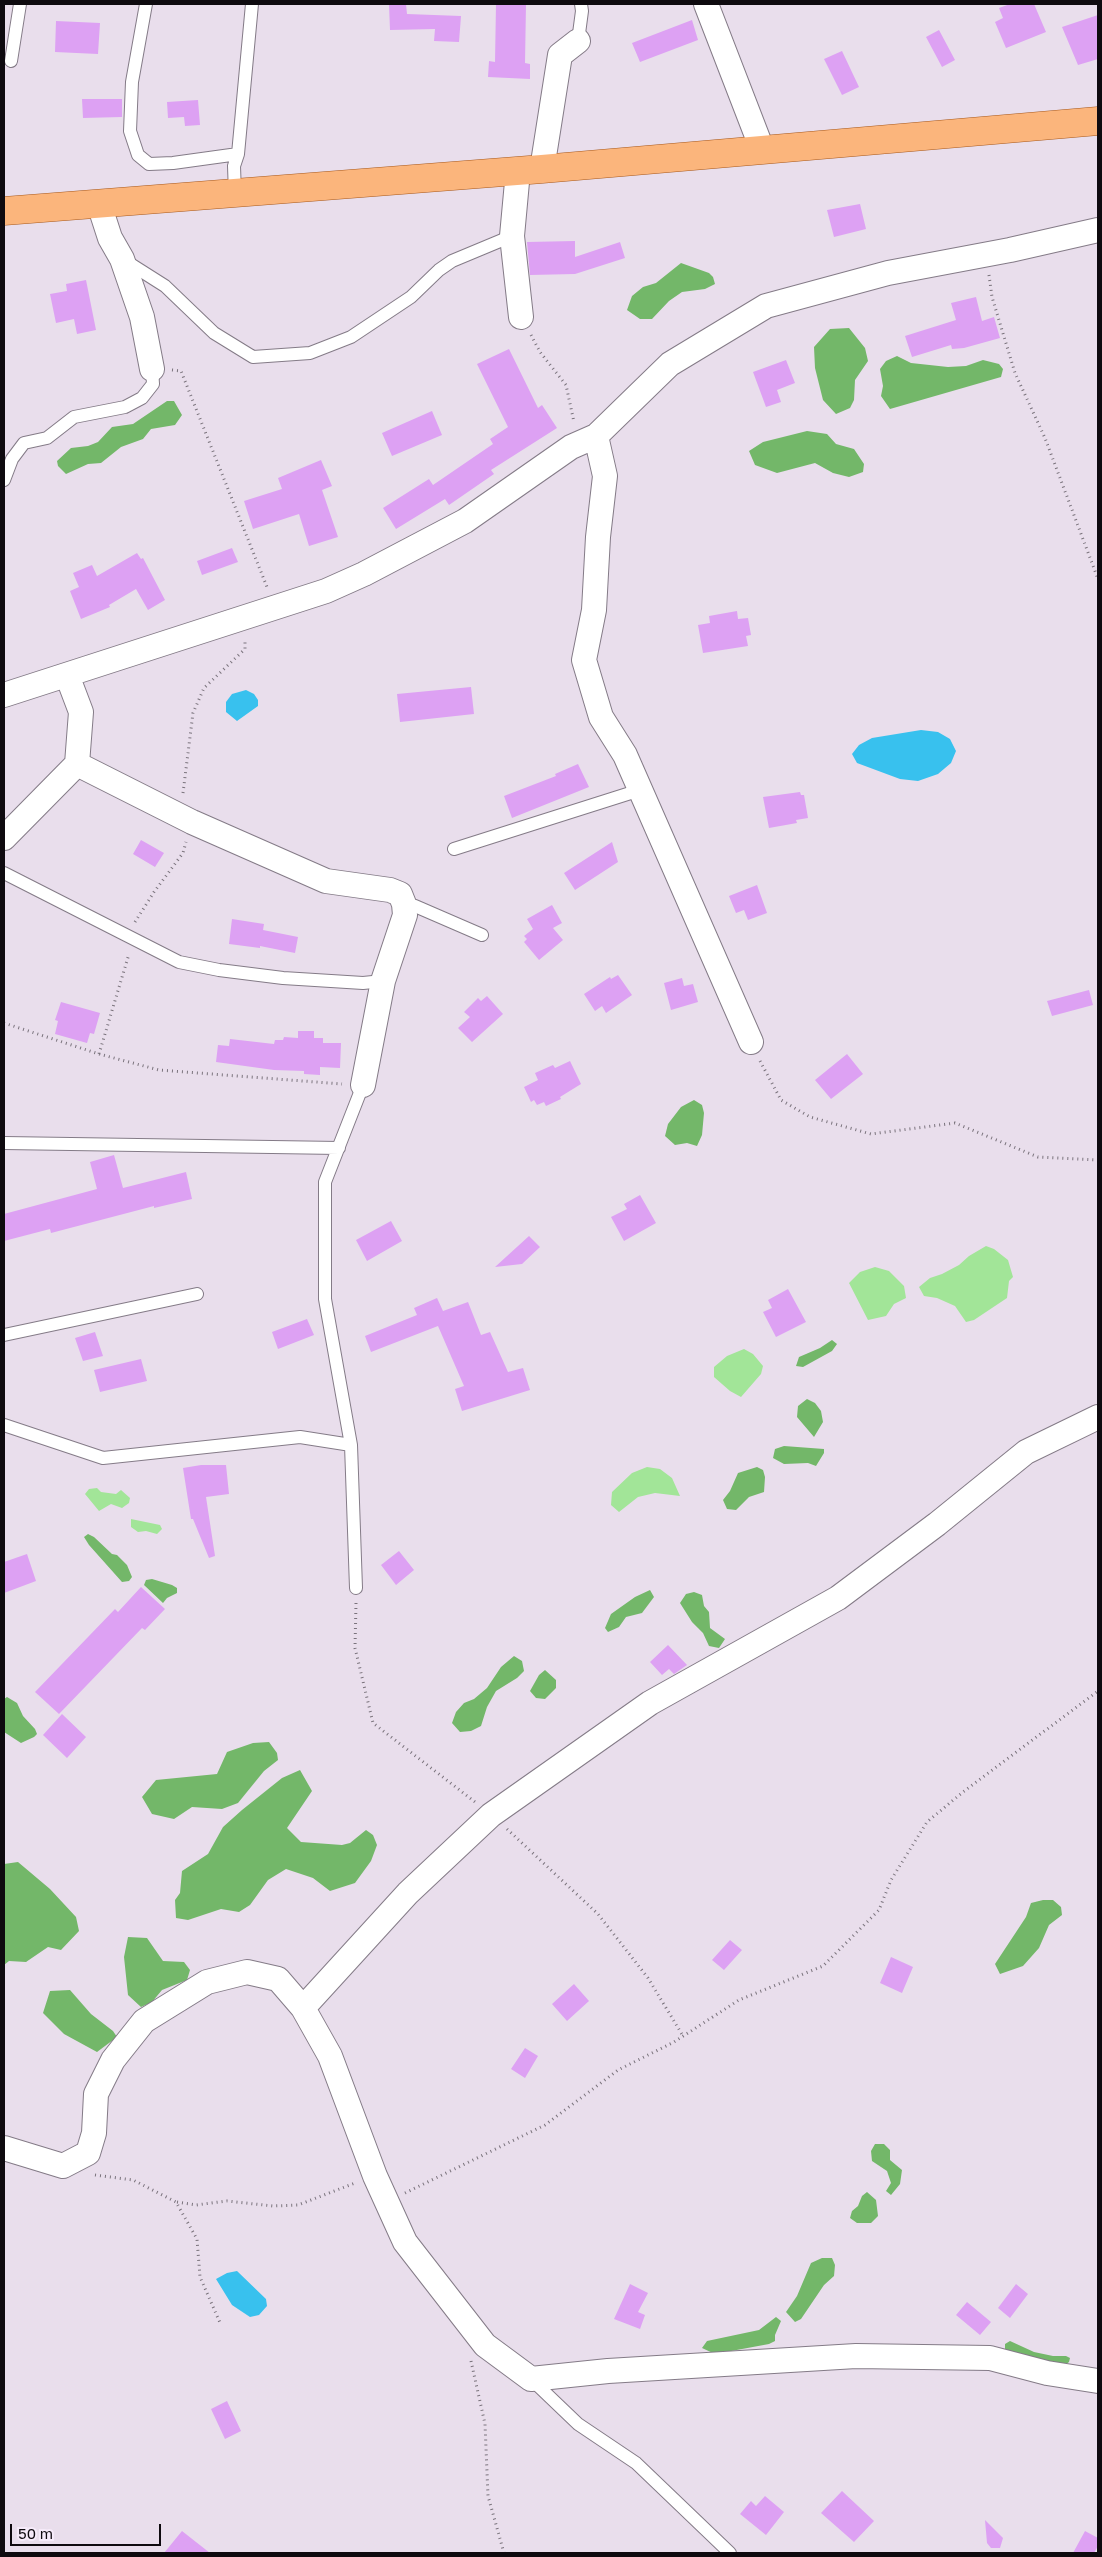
<!DOCTYPE html>
<style>
body{margin:0}
#map{position:relative;width:1102px;height:2557px;overflow:hidden;background:#e9deec;font-family:"Golos Text",sans-serif}
canvas{display:block}
.frame{position:absolute;inset:0;border:5px solid #0e0a0f;pointer-events:none}
.scale{position:absolute;left:10px;top:2524px;width:151px;height:22px;box-sizing:border-box;border:2px solid #0e0a0f;border-top:0;padding-left:6px;font-size:15px;line-height:18px;white-space:nowrap;color:#0e0a0f;-webkit-text-stroke:4px #f6ebfa;paint-order:stroke}
</style>
<div id="map">
<canvas width="1102" height="2557"></canvas>
<div class="frame"></div>
<div class="scale">50 m</div>
</div>
<script>
const context = document.querySelector('canvas').getContext('2d');
context.lineJoin = 'round';
function paint(path, color) { context.fillStyle = color; context.fill(path, 'evenodd'); }
const shape = rows => new Path2D(rows.map(r => 'M' + r).join(''));
function trace(path, color, width, dash) { context.strokeStyle = color; context.lineWidth = width; context.lineCap = dash ? 'butt' : 'round'; context.setLineDash(dash || []); context.stroke(path); }
const green = shape([
 [986,1246,994,1249,1008,1260,1013,1277,1009,1281,1007,1298,974,1320,966,1322,955,1306,937,1298,924,1296,919,1287,930,1278,942,1274,959,1265,969,1256],
 [875,1267,889,1271,904,1286,906,1298,894,1304,886,1316,868,1320,849,1283,860,1272],
 [744,1349,753,1354,763,1366,761,1374,741,1397,730,1391,714,1377,714,1367,727,1356],
 [647,1467,660,1469,672,1478,680,1496,655,1493,638,1497,619,1512,611,1505,612,1492,632,1473],
 [97,1488,101,1492,116,1494,121,1490,130,1498,129,1503,122,1508,111,1504,99,1511,85,1494,89,1489],
 [131,1519,160,1525,162,1529,157,1534,146,1531,138,1532,131,1527]
]);
const forest = shape([
 [681,263,709,273,713,277,715,284,705,289,682,292,669,301,652,319,640,319,627,310,632,296,643,287,656,283],
 [849,328,865,348,868,361,855,380,854,400,850,408,836,414,823,400,815,368,814,347,830,329],
 [897,356,911,363,948,367,966,366,983,360,999,364,1003,369,1001,377,890,409,881,396,883,386,880,369,886,361],
 [167,401,174,401,182,415,175,425,151,429,143,439,121,447,101,463,88,464,66,474,58,466,57,461,71,448,88,446,98,442,112,427,133,424],
 [807,431,827,434,836,444,854,449,864,464,863,472,849,477,833,473,815,463,777,473,755,465,749,451,763,442],
 [694,1100,702,1105,704,1113,702,1135,697,1146,687,1143,675,1145,665,1136,668,1124,681,1107],
 [832,1340,837,1344,832,1351,803,1367,796,1366,799,1357,820,1348],
 [807,1399,815,1403,821,1411,823,1422,814,1437,797,1417,798,1406],
 [784,1446,824,1449,824,1453,816,1466,808,1463,784,1464,773,1458,775,1449],
 [757,1467,763,1470,765,1477,764,1492,749,1497,736,1510,727,1509,723,1500,730,1491,738,1473],
 [88,1534,94,1537,112,1554,117,1555,127,1565,132,1577,129,1581,122,1582,89,1545,84,1537],
 [152,1579,172,1585,177,1588,177,1593,167,1598,163,1603,144,1585,146,1580],
 [650,1590,654,1597,642,1613,626,1617,619,1627,608,1632,605,1628,611,1614,635,1597],
 [694,1592,702,1595,704,1606,709,1612,710,1628,725,1639,719,1648,709,1646,703,1633,692,1622,680,1603,686,1594],
 [514,1656,522,1661,524,1671,517,1678,496,1691,487,1707,481,1726,471,1731,460,1732,452,1723,456,1712,464,1703,474,1699,487,1688,501,1667],
 [545,1670,556,1680,556,1688,545,1699,536,1698,530,1691,539,1675],
 [7,1697,17,1703,23,1716,35,1729,37,1734,34,1737,21,1743,4,1732,4,1699],
 [269,1742,277,1753,278,1760,264,1771,238,1803,222,1809,192,1807,174,1819,152,1814,142,1797,156,1780,217,1774,227,1752,253,1743],
 [300,1770,312,1791,287,1828,301,1842,342,1845,350,1843,366,1830,373,1835,377,1845,371,1861,355,1883,330,1891,313,1878,286,1869,268,1880,250,1905,239,1912,221,1909,188,1920,176,1918,175,1900,180,1893,182,1871,208,1854,223,1827,242,1810,282,1778],
 [18,1862,50,1889,76,1917,79,1931,61,1950,48,1947,26,1962,9,1961,4,1965,4,1864],
 [1043,1900,1053,1900,1061,1907,1062,1915,1049,1925,1039,1948,1023,1966,1000,1974,995,1964,1026,1917,1031,1903],
 [128,1937,147,1938,163,1961,184,1962,190,1970,187,1980,162,1990,152,2002,141,2007,128,1995,124,1957],
 [70,1990,91,2014,113,2031,117,2037,97,2052,64,2034,43,2013,50,1991],
 [875,2144,884,2144,890,2150,890,2160,902,2170,900,2184,891,2195,886,2191,891,2183,887,2171,872,2161,871,2151],
 [867,2192,876,2200,878,2216,871,2223,857,2223,850,2218,852,2211,858,2206,862,2196],
 [822,2258,832,2258,835,2265,834,2276,824,2285,801,2319,795,2322,786,2312,797,2296,811,2263],
 [776,2317,781,2321,775,2335,775,2341,769,2344,715,2354,702,2348,707,2341,759,2330],
 [1010,2341,1034,2352,1053,2356,1066,2356,1070,2358,1069,2362,1060,2369,1005,2354,1005,2344]
]);
const water = shape([
 [246,690,254,694,258,700,258,706,237,721,226,712,226,702,232,694],
 [921,730,938,732,950,739,956,751,951,763,938,774,918,781,900,779,857,763,852,754,859,745,872,738],
 [237,2271,266,2299,267,2306,259,2315,250,2317,232,2305,216,2279,227,2273]
]);
const building = shape([
 [389,4,406,4,407,14,461,16,459,42,434,41,435,29,390,30],
 [496,4,526,4,525,63,530,64,530,79,488,77,489,61,495,62],
 [1010,4,1034,4,1046,32,1006,48,995,22,1003,18,999,8],
 [1098,15,1098,59,1078,65,1062,27],
 [692,20,698,40,640,62,632,43],
 [56,21,100,23,98,54,55,52],
 [939,30,955,60,942,67,926,37],
 [842,51,859,87,842,95,824,59],
 [82,99,122,99,122,117,83,118],
 [198,100,200,125,185,126,184,117,168,118,167,102],
 [860,204,866,229,834,237,827,210],
 [575,241,575,257,620,242,625,258,575,274,530,275,527,242],
 [86,280,96,330,77,334,74,319,56,323,50,294,67,291,66,284],
 [976,297,982,321,994,317,1000,338,964,348,952,349,951,345,912,357,905,336,956,320,951,303],
 [509,349,538,408,542,405,557,428,491,470,494,474,449,505,445,499,396,529,383,508,429,479,433,485,493,444,490,439,508,427,477,364],
 [786,360,795,383,777,390,781,402,766,407,753,372],
 [432,411,442,435,392,456,382,433],
 [321,460,332,486,322,490,338,537,309,546,299,514,253,529,244,501,282,489,278,478],
 [232,548,238,562,202,575,197,561],
 [137,553,141,559,143,558,165,600,148,610,136,589,109,605,110,607,81,619,70,591,79,587,73,573,92,565,97,576],
 [737,611,738,619,748,618,751,635,746,636,748,646,703,653,698,625,710,623,709,616],
 [471,687,474,714,400,722,397,694],
 [578,764,589,787,512,818,504,796,556,776,555,774],
 [800,792,801,795,804,795,808,818,796,820,797,823,769,828,763,797],
 [141,840,164,853,155,867,133,854],
 [612,842,618,862,575,890,564,873],
 [757,885,767,913,748,920,744,910,736,913,729,896],
 [552,905,562,923,553,928,563,940,539,960,524,942,527,939,524,936,533,929,527,919],
 [232,919,264,924,263,930,298,937,295,953,260,946,260,948,229,944],
 [618,975,632,995,606,1013,602,1006,595,1011,584,994,610,977,611,979],
 [682,978,684,986,693,984,698,1002,671,1010,664,983],
 [1089,990,1093,1005,1052,1016,1047,1001],
 [487,996,503,1014,472,1042,458,1028,470,1017,464,1012,478,998,481,1001],
 [61,1002,100,1013,94,1034,90,1033,87,1043,55,1034,58,1021,55,1020],
 [298,1031,314,1031,314,1038,323,1038,323,1043,341,1043,340,1068,320,1067,320,1075,304,1074,304,1071,274,1070,216,1062,218,1045,229,1046,230,1039,274,1044,275,1040,283,1040,284,1037,298,1038],
 [847,1054,863,1074,831,1099,815,1080],
 [570,1061,581,1084,560,1097,561,1099,546,1106,544,1102,537,1105,534,1100,531,1102,524,1087,538,1080,535,1073,553,1065,555,1068],
 [114,1155,123,1188,186,1172,192,1199,154,1208,154,1206,51,1233,50,1229,4,1241,4,1214,97,1189,90,1162],
 [640,1195,656,1223,624,1241,611,1217,627,1209,624,1204],
 [391,1221,402,1241,367,1261,356,1240],
 [529,1236,540,1247,522,1264,495,1267],
 [788,1289,806,1322,776,1337,763,1312,772,1308,768,1300],
 [437,1298,443,1311,468,1302,481,1335,490,1332,508,1372,523,1368,530,1390,462,1411,455,1389,464,1386,438,1326,371,1352,365,1336,417,1315,414,1308],
 [307,1319,314,1335,278,1349,272,1332],
 [95,1332,103,1356,83,1361,75,1338],
 [141,1359,147,1381,100,1392,94,1370],
 [201,1465,226,1465,229,1494,206,1497,215,1556,209,1558,193,1519,191,1519,183,1468],
 [399,1551,414,1570,396,1585,381,1565],
 [27,1554,36,1581,4,1593,4,1562],
 [141,1587,165,1609,145,1630,142,1628,59,1714,35,1692,115,1609,118,1612],
 [668,1645,687,1665,674,1674,669,1669,662,1675,650,1662],
 [62,1714,86,1737,67,1758,43,1735],
 [730,1940,742,1950,724,1970,712,1960],
 [891,1957,913,1967,902,1993,880,1983],
 [574,1984,589,2001,567,2021,552,2004],
 [525,2048,538,2056,525,2078,511,2069],
 [630,2284,648,2293,638,2312,645,2315,640,2329,614,2319],
 [1016,2284,1028,2294,1010,2318,998,2308],
 [967,2302,991,2322,980,2335,956,2315],
 [227,2401,241,2431,225,2439,211,2409],
 [842,2491,874,2521,854,2542,821,2513],
 [765,2496,784,2512,766,2535,740,2514,751,2501,756,2506],
 [985,2520,1003,2538,1000,2548,991,2548,987,2543],
 [182,2531,210,2553,164,2553],
 [1085,2531,1098,2538,1098,2546,1094,2553,1073,2553]
]);
const path = shape([
 [989,275,992,297,1015,373,1045,438,1098,579],
 [531,335,540,352,566,385,574,422],
 [172,370,181,371,267,587],
 [183,793,193,713,204,688,245,649,245,640],
 [135,922,154,892,183,853,186,842],
 [4,1023,99,1054,159,1070,342,1084],
 [99,1054,129,954],
 [760,1061,781,1100,810,1117,871,1134,955,1123,1038,1157,1098,1160],
 [356,1603,355,1648,373,1723,475,1802],
 [507,1829,598,1914,648,1978,683,2036],
 [95,2175,133,2180,176,2202,197,2239,200,2277,221,2325],
 [405,2193,545,2125,618,2070,674,2042,739,2000,823,1966,879,1910,891,1880,927,1822,963,1792,1098,1691],
 [177,2202,196,2205,227,2201,273,2206,298,2205,355,2183],
 [471,2361,485,2424,488,2496,504,2553]
]);
const lane = shape([
 [146,4,132,82,130,131,138,155,149,164,173,163,238,154,234,166,235,194],
 [578,41,582,11,581,4],
 [11,61,20,4],
 [238,154,252,4],
 [124,260,165,286,214,333,253,357,310,353,351,337,411,297,439,270,452,261,512,236],
 [4,480,12,459,24,443,47,438,74,417,125,407,142,398,153,384,152,369],
 [454,849,640,790],
 [4,873,179,962,219,970,283,978,363,983,383,981],
 [404,904,415,906,482,935],
 [4,1143,339,1148],
 [4,1335,197,1294],
 [4,1425,103,1458,300,1437,351,1445],
 [356,1588,351,1445,325,1299,325,1182,363,1085],
 [531,2379,578,2424,636,2463,730,2553]
]);
const street = shape([
 [706,4,762,149],
 [542,169,560,55,578,41],
 [518,171,512,236,521,317],
 [99,204,110,238,122,259,142,317,152,369],
 [596,436,605,476,598,537,594,610,584,660,601,717,625,755,751,1042],
 [4,695,326,591,364,574,465,521,571,447,596,436,670,364,766,306,888,273,1010,250,1098,230],
 [77,764,192,822,326,881,390,890,400,894,404,904,405,915,383,981,363,1085],
 [4,838,77,764,81,712,67,675],
 [303,2008,408,1893,491,1815,650,1703,838,1598,937,1524,1026,1452,1098,1417],
 [4,2148,63,2166,88,2153,94,2133,96,2094,113,2060,144,2021,207,1982,247,1972,278,1979,303,2008,330,2056,375,2176,405,2242,485,2345,531,2379,608,2371,856,2356,990,2358,1047,2373,1098,2381]
]);
const primary = shape([
 [4,211,542,169,1098,121]
]);
paint(green, '#a2e598');
paint(forest, '#73b769');
paint(water, '#38c1ee');
paint(building, '#dda1f3');
trace(lane, '#847b87', 14);
trace(street, '#847b87', 26);
trace(primary, '#a7591d', 29);
trace(path, '#7a737c', 3, [1, 4]);
trace(lane, '#fff', 12);
trace(street, '#fff', 24);
trace(primary, '#fbb57c', 28);
</script>
